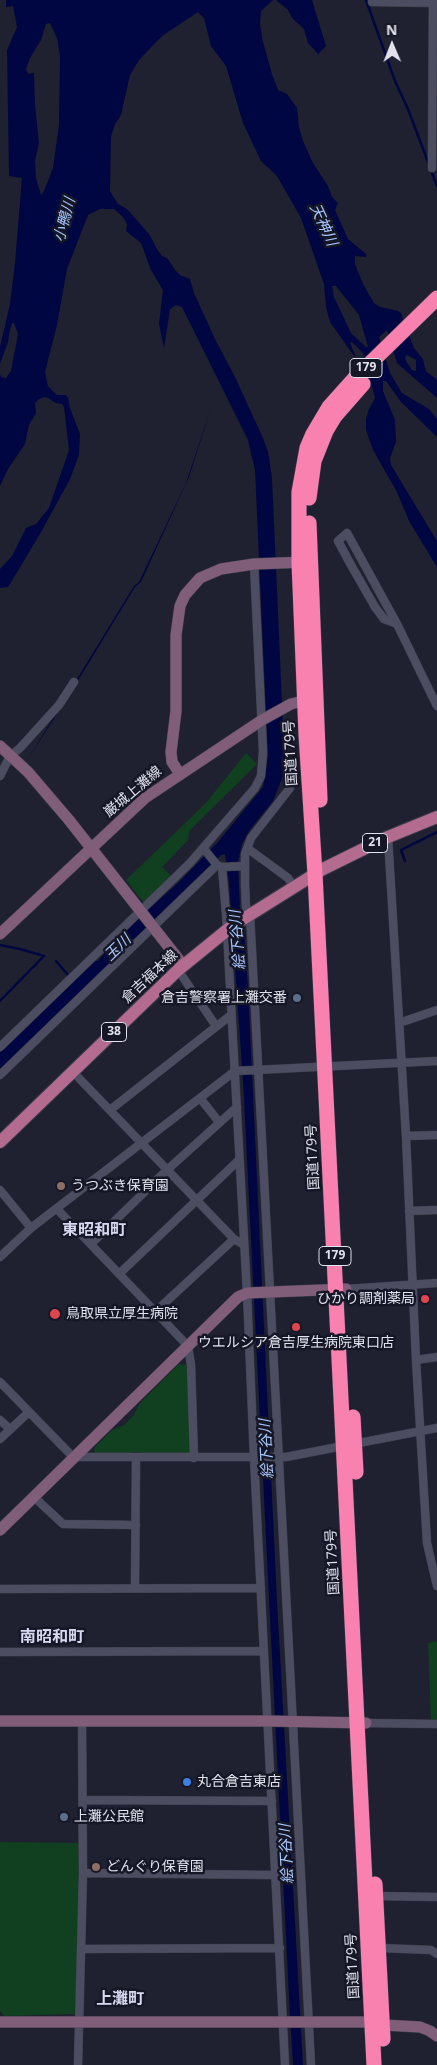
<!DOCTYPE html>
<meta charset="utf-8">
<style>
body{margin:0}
#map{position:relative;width:437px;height:2065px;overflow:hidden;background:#1f2030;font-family:"Noto Sans",sans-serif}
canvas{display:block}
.north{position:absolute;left:367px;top:20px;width:50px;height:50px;-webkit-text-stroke:4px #161726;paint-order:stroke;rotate:359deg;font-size:14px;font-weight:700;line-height:20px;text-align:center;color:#e1e2ed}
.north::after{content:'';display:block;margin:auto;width:18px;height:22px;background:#e1e2ed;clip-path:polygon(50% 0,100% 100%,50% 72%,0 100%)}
</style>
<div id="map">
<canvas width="437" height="2065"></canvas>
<div class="north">N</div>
</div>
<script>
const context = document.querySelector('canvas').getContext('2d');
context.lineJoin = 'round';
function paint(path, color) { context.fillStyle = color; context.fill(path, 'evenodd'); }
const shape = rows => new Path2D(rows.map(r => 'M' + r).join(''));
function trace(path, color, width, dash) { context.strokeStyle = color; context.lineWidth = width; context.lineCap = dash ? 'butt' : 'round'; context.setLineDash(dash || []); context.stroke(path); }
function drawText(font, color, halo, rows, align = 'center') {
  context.font = font + ' "Noto Sans","Noto Sans JP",sans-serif'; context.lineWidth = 5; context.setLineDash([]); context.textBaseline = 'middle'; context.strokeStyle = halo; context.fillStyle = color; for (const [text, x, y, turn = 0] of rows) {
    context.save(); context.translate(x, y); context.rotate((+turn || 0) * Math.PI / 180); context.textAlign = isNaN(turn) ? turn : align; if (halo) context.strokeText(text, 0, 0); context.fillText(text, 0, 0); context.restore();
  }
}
const green = shape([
 [246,753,257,764,189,831,188,840,162,867,172,877,144,903,126,880,206,803],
 [179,1364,187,1365,191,1452,188,1454,140,1455,139,1452,132,1452,132,1454,94,1453,95,1447,112,1430,124,1425,134,1415,140,1403],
 [437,1641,437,1722,431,1722,428,1643],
 [0,1842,79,1843,78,2010,74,2014,4,2016,0,2011]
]);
const water = shape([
 [6,0,273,0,261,11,260,24,263,42,272,74,278,90,287,94,297,108,299,127,303,141,313,163,328,186,332,197,338,203,335,210,348,239,366,254,366,257,355,256,355,264,363,284,374,303,380,307,398,311,401,313,414,348,423,359,426,371,437,380,437,398,397,363,387,330,379,337,390,373,402,393,429,409,437,419,437,437,401,402,386,381,383,381,383,391,395,420,396,442,390,458,391,465,437,541,437,567,409,521,397,492,373,450,366,430,366,419,368,411,375,398,363,353,352,342,350,343,356,357,354,356,330,322,326,307,324,284,301,218,277,176,261,161,243,123,226,66,211,46,204,18,198,12,162,36,139,60,130,75,121,115,115,124,111,137,110,191,118,204,127,209,149,234,157,249,162,256,167,258,176,271,180,275,190,279,194,293,215,339,235,377,263,438,268,452,272,478,285,771,273,801,249,831,242,844,238,862,240,909,244,931,248,989,277,1601,303,2065,293,2065,290,2016,243,1080,229,882,225,854,221,855,0,1071,0,1052,95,961,98,961,104,954,104,951,136,920,178,883,218,842,263,787,268,757,255,470,248,440,182,307,176,305,170,309,164,348,159,324,163,290,151,270,141,243,126,231,127,224,123,217,114,209,100,209,88,215,67,269,57,325,45,372,48,386,57,395,66,395,68,398,70,408,80,434,79,455,70,479,40,534,10,584,8,587,0,588,0,569,12,556,26,528,36,524,49,508,69,450,64,407,62,404,56,403,48,398,44,397,38,400,35,403,36,413,29,425,25,444,8,469,0,486,0,374,1,377,6,378,11,371,18,334,14,323,12,323,10,330,8,342,0,364,0,347,10,304,15,263,22,178,9,176,7,50,17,27,13,6,6,7],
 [50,23,57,38,60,56,59,125,53,168,44,191,41,195,36,178,35,161,39,143,35,105,34,76,34,73,28,74,26,69,30,58,41,40,46,24],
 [332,286,336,286,359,315,368,347,366,347,351,333,334,297],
 [407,355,416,360,416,371,412,370,406,361,405,357],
 [276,0,312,0,326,46,319,53,319,55,308,43,304,29,292,18,288,10],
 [210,411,189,477,141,582,135,587,71,692,28,759,134,586,139,582,186,483]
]);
const stream = shape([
 [366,0,395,81,408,109,437,186],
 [405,861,401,850,437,832],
 [261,863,270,869],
 [0,945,20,949,44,956,0,1001],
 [56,961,68,975]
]);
const street = shape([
 [372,2,437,3],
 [432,168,433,0],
 [397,624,384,619,375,607,351,565,338,541,347,533,397,624,437,706],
 [0,776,10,756,20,748,59,705,74,682],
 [290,788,251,838,245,854,245,885,246,907,250,914,311,2065],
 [388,837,406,1136,416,1360,427,1543,437,1586],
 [247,848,288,878,294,887],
 [204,849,217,865],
 [222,867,244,866],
 [178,970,216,1026],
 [399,1023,437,1010],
 [0,1047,190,863,255,788,261,776,263,752,254,564],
 [72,1071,234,1239,244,1245],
 [0,1075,217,865,222,867,226,914,247,1293,254,1458,285,2065],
 [200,1098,219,1122],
 [110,1110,231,1015],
 [406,1136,437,1135],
 [0,1190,31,1228],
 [57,1209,188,1346,191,1365,194,1458],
 [409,1211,437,1210],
 [91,1244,167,1170,237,1107],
 [0,1257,31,1228,235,1071,437,1061],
 [119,1274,239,1160],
 [346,1289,437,1283],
 [155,1312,234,1239],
 [416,1360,437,1357],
 [0,1382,73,1457,286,1457,437,1428],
 [0,1420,10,1429],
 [0,1439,29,1412],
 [34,1497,63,1524,136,1525],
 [135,1588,136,1457],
 [0,1589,261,1588],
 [0,1652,264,1651],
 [366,1723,437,1724],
 [83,1800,272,1801],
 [83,1873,276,1875],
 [376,1896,437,1897],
 [380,1948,431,1950,437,1954],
 [82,1949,280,1948],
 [78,2065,83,1873,82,1720]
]);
const secondary = shape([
 [0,746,28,772,69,820,183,965],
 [180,774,172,762,171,752,176,711,176,635,180,606,185,595,200,578,221,569,254,564,307,562],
 [0,934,145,798,262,720,291,704,311,699],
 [0,1530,238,1297,247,1293,346,1289],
 [0,1721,268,1721,366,1723],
 [0,2022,372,2022,383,2025,420,2027,430,2031,437,2036]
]);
const primary = shape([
 [0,1142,178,970,232,926,323,869,388,837,437,817]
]);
const highway = shape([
 [309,498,314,461,326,431,335,416,363,384],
 [309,523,320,800],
 [353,1417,356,1472],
 [375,1884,383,2039],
 [374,2065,315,874,306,734,299,562,299,492,307,448,313,434,329,407,355,378,437,298]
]);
const markers = [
 [297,998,5,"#5c6f8a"],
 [61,1186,5,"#8d6e63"],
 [425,1299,5,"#e0444e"],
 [55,1314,6,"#e0444e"],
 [296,1327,5,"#e0444e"],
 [187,1782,5,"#3f7fe0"],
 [64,1817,5,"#5c6f8a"],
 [96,1867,5,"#8d6e63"]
];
const shields = [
 [366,368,32],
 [375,843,25],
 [114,1032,25],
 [335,1256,32]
];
const shieldNames = [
 ["179",366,368],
 ["21",375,843],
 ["38",114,1032],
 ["179",335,1256]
];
const streetNames = [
 ["国道179号",291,753,-93],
 ["巌城上灘線",133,792,-40],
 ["倉吉福本線",150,977,-43],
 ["国道179号",313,1157,-93],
 ["国道179号",333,1562,-93],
 ["国道179号",353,1966,-93]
];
const poiNames = [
 ["倉吉警察署上灘交番",287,998,"right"],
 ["うつぶき保育園",71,1186],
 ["ひかり調剤薬局",415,1299,"right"],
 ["鳥取県立厚生病院",66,1314],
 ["ウエルシア倉吉厚生病院東口店",296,1343,"center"],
 ["丸合倉吉東店",197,1782],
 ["上灘公民館",74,1817],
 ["どんぐり保育園",106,1867]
];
const waterNames = [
 ["小鴨川",65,220,-75],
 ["天神川",323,225,65],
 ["絵下谷川",238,940,-95],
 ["玉川",118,948,-44],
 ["絵下谷川",267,1449,-93],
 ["絵下谷川",287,1854,-93]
];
const quarterNames = [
 ["東昭和町",94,1230],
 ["南昭和町",52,1637],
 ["上灘町",120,1999]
];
paint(green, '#10401f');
paint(water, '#000641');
trace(stream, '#000641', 2.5);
trace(street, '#3d3d4b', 9);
trace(secondary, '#3d3d4b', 12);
trace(primary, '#3d3d4b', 14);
trace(highway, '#3d3d4b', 16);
trace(street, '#4c4d60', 8);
trace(secondary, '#805d78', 11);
trace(primary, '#b36c90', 12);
trace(highway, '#f881b0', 15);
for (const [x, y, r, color] of markers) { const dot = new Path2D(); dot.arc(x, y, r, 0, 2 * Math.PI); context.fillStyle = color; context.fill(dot); trace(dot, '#161726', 2); }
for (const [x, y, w] of shields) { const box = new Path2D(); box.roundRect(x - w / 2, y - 9.5, w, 19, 4); context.fillStyle = '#161726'; context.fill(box); trace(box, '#e1e2ed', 1); }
drawText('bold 12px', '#e1e2ed', null, shieldNames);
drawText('14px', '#e1e2ed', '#161726', streetNames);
drawText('14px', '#e1e2ed', '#161726', poiNames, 'left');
drawText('italic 15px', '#a7c7fe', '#161726', waterNames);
drawText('bold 16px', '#d8d9f0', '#161726', quarterNames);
</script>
